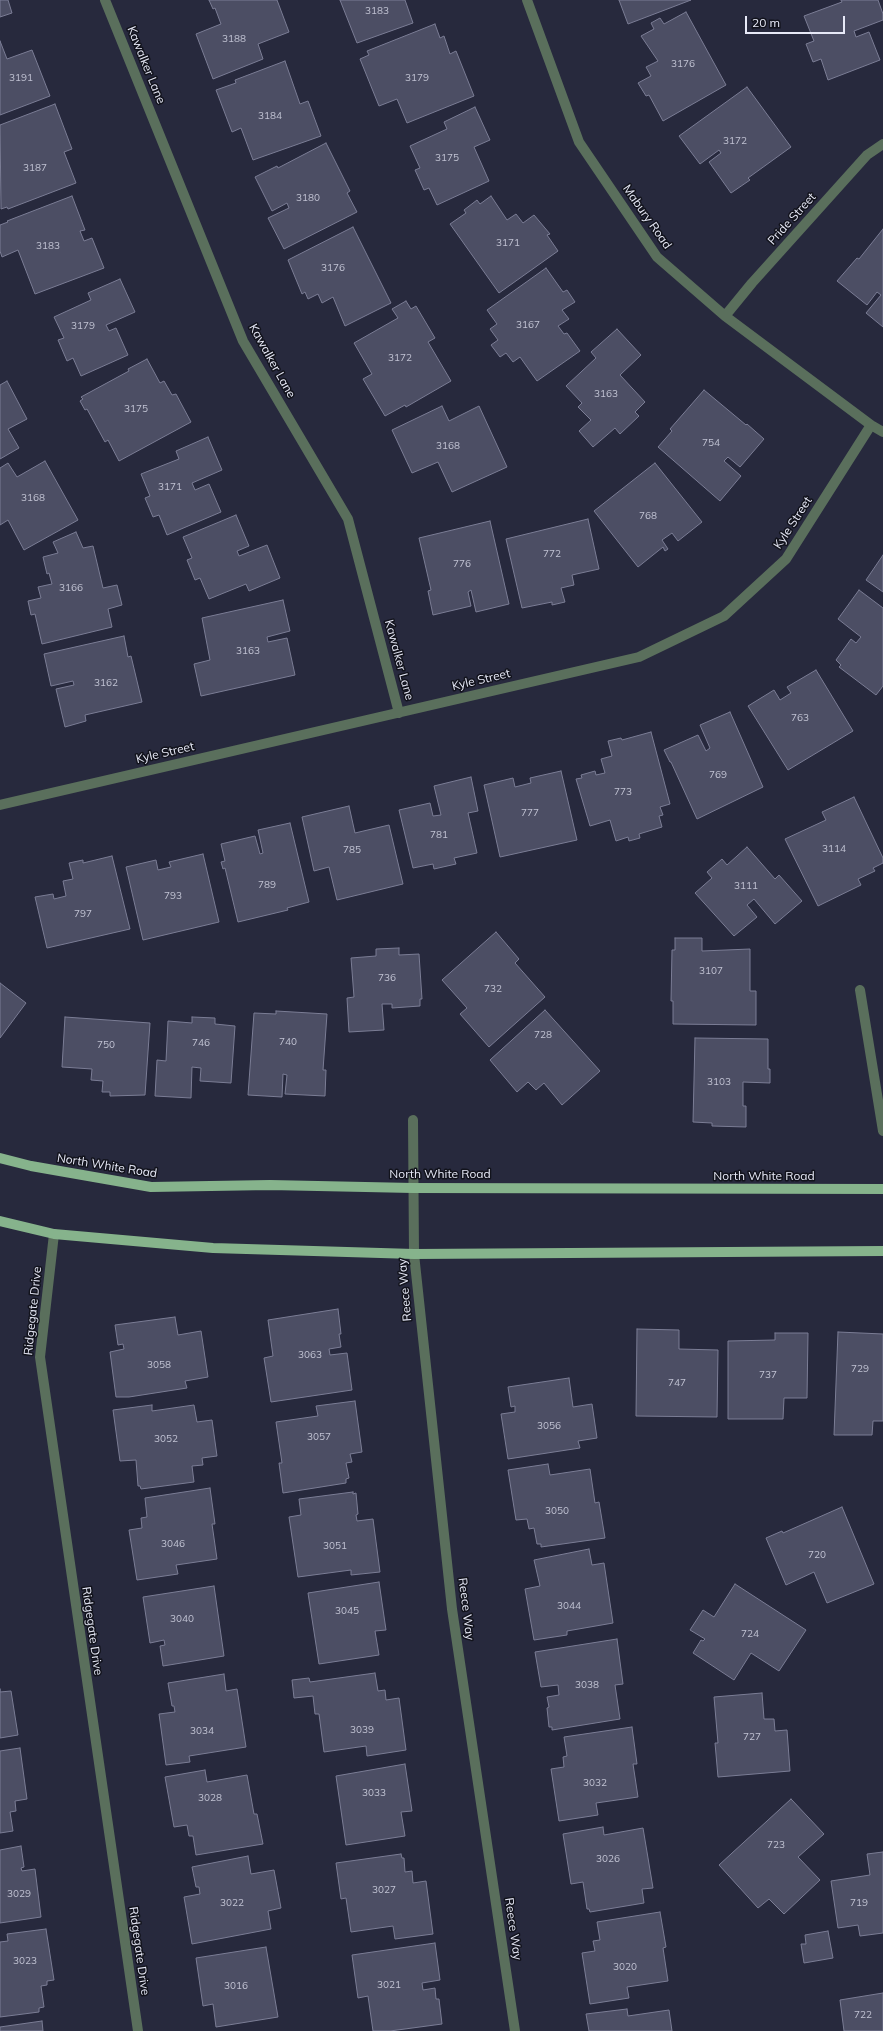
<!DOCTYPE html>
<style>
body{margin:0}
#map{position:relative;width:883px;height:2031px;overflow:hidden;background:#27293d;font-family:Mulish,sans-serif}
canvas{display:block}
.scale{position:absolute;left:745px;top:16px;width:100px;height:18px;box-sizing:border-box;border:2px solid #e7e9f7;border-top:0;padding-left:5px;font-size:12px;line-height:14px;white-space:nowrap;color:#e7e9f7;-webkit-text-stroke:3px #12131c;paint-order:stroke}
</style>
<div id="map">
<canvas width="883" height="2031"></canvas>
<div class="scale">20 m</div>
</div>
<script>
const context = document.querySelector('canvas').getContext('2d');
context.lineJoin = 'round';
function paint(path, color) { context.fillStyle = color; context.fill(path, 'evenodd'); }
const shape = rows => new Path2D(rows.map(r => 'M' + r).join(''));
function trace(path, color, width, dash) { context.strokeStyle = color; context.lineWidth = width; context.lineCap = dash ? 'butt' : 'round'; context.setLineDash(dash || []); context.stroke(path); }
function drawText(font, color, halo, rows, align = 'center') {
  context.font = font + ' Mulish,sans-serif'; context.lineWidth = 3; context.setLineDash([]); context.textBaseline = 'middle'; context.strokeStyle = halo; context.fillStyle = color; for (const [text, x, y, turn = 0] of rows) {
    context.save(); context.translate(x, y); context.rotate((+turn || 0) * Math.PI / 180); context.textAlign = isNaN(turn) ? turn : align; if (halo) context.strokeText(text, 0, 0); context.fillText(text, 0, 0); context.restore();
  }
}
const building = shape([
 [0,0,8,0,12,13,0,17,0,0],
 [209,0,277,0,289,32,258,44,263,59,213,79,196,34,221,24,215,8,213,9,209,0],
 [340,0,405,0,413,23,357,43,340,0],
 [619,0,691,0,628,24,619,0],
 [841,0,878,0,883,14,883,20,854,31,856,37,869,32,880,60,828,80,821,59,813,62,806,44,814,41,804,16,842,2,841,0],
 [686,12,726,85,663,121,649,95,646,96,638,83,651,76,646,67,658,61,641,36,654,29,651,23,660,18,664,24,686,12],
 [435,24,440,38,444,36,450,54,456,51,474,96,407,123,397,99,379,106,360,59,369,55,367,51,435,24],
 [0,41,7,59,32,50,50,96,0,115,0,41],
 [285,61,300,104,308,101,321,136,253,160,241,128,232,132,216,90,236,83,235,80,285,61],
 [747,87,791,147,748,178,750,180,731,193,709,162,721,153,719,150,700,164,679,136,747,87],
 [55,104,72,149,64,152,76,183,8,209,7,207,1,209,0,125,55,104],
 [475,107,490,140,474,147,489,181,437,205,429,188,424,190,415,170,420,168,410,146,447,129,444,122,475,107],
 [326,143,350,191,347,193,357,212,284,249,268,218,289,208,287,203,272,211,255,177,277,166,278,168,326,143],
 [72,196,85,230,80,231,84,241,92,238,104,268,35,294,18,250,2,257,0,251,0,225,8,222,7,221,72,196],
 [491,196,507,220,516,214,523,223,534,215,550,234,547,235,558,251,499,293,450,224,466,213,464,210,477,200,480,204,491,196],
 [353,227,391,303,345,326,333,297,322,303,318,294,308,299,305,292,302,294,288,260,353,227],
 [883,229,883,327,866,313,881,295,877,292,867,305,837,281,857,258,859,259,883,229],
 [546,268,563,292,567,290,575,302,562,310,569,319,558,326,564,334,567,333,580,351,537,381,520,357,513,362,506,353,500,357,491,345,498,340,490,329,497,324,487,310,546,268],
 [120,279,135,312,106,325,109,331,116,328,128,355,81,376,73,358,67,361,58,340,64,338,54,317,91,300,88,293,120,279],
 [406,301,411,309,416,306,435,338,428,342,451,381,406,407,405,405,385,416,363,379,372,374,354,343,398,318,392,309,406,301],
 [617,329,641,355,620,375,645,402,635,412,639,416,620,434,615,428,593,447,579,431,591,420,578,407,582,403,566,386,596,358,591,352,617,329],
 [147,359,160,383,164,381,172,395,176,394,191,422,119,461,108,440,105,442,87,409,85,410,80,401,83,399,81,397,129,371,128,369,147,359],
 [7,381,27,419,8,429,19,448,0,459,0,385,7,381],
 [704,390,746,425,747,424,764,439,740,467,728,457,724,461,741,476,720,501,658,447,672,431,670,429,704,390],
 [442,406,449,421,479,406,507,467,452,492,438,462,412,473,392,430,442,406],
 [208,437,222,470,192,483,195,490,209,484,221,512,167,535,159,515,153,517,145,498,150,496,141,474,179,459,176,451,208,437],
 [45,461,78,520,24,550,8,520,0,525,0,468,8,463,17,477,45,461],
 [655,463,702,522,678,541,672,533,662,540,668,549,665,551,663,547,638,567,594,511,655,463],
 [236,515,249,546,237,551,239,556,267,545,280,578,249,591,246,584,209,599,200,578,195,580,187,560,192,558,183,537,236,515],
 [588,519,599,569,572,575,574,585,561,588,565,602,552,605,552,602,522,608,506,539,588,519],
 [490,521,509,604,476,612,471,590,468,592,471,606,433,615,428,591,431,590,419,538,490,521],
 [76,532,83,548,93,546,103,588,117,585,122,605,108,609,112,627,42,644,35,614,31,615,28,601,41,598,38,587,52,584,49,573,47,574,43,557,58,553,53,542,76,532],
 [883,555,883,592,866,580,883,555],
 [859,590,883,608,883,686,876,695,839,667,841,665,836,660,851,639,856,643,861,637,838,619,859,590],
 [283,600,290,631,267,637,268,642,287,638,295,675,201,696,194,664,210,660,202,618,283,600],
 [124,636,128,657,131,656,142,702,85,715,86,721,65,727,56,689,74,685,73,681,51,686,44,654,124,636],
 [816,670,853,731,788,770,748,706,774,690,780,700,791,693,787,687,816,670],
 [730,712,763,787,697,819,671,762,670,762,664,750,698,735,706,751,710,748,700,725,730,712],
 [651,732,670,804,660,807,663,815,659,816,662,827,639,834,640,838,629,841,628,837,616,841,610,820,590,826,576,779,582,778,581,775,595,771,596,775,605,773,601,759,612,756,608,741,621,738,622,740,651,732],
 [561,771,577,840,500,857,484,785,513,778,515,787,531,783,530,778,561,771],
 [471,777,478,811,468,813,477,853,454,858,456,864,434,869,433,864,413,868,399,810,430,803,433,816,441,815,434,786,471,777],
 [854,797,883,858,883,863,873,868,875,871,858,879,861,885,818,906,785,839,826,820,822,812,854,797],
 [349,806,355,833,389,825,403,884,337,900,329,867,314,871,302,817,349,806],
 [290,823,309,902,287,908,288,910,238,922,225,868,223,869,221,862,225,861,221,844,255,836,260,854,263,853,258,830,290,823],
 [747,847,775,879,779,875,802,901,775,924,754,899,747,905,757,917,734,936,695,893,712,878,707,872,722,859,727,865,747,847],
 [203,854,219,922,143,940,126,867,156,860,158,870,171,867,169,862,203,854],
 [112,856,130,929,47,948,35,897,53,894,54,899,66,896,63,881,73,879,69,863,83,860,83,863,112,856],
 [496,932,519,959,515,963,545,997,489,1047,460,1014,467,1008,442,980,496,932],
 [675,938,702,938,702,951,750,949,750,991,756,991,756,1025,673,1024,673,1001,671,1001,672,950,675,950,675,938],
 [399,948,399,955,419,954,422,999,420,999,420,1006,392,1008,392,1004,382,1004,384,1030,349,1032,347,998,354,997,351,958,376,956,376,949,399,948],
 [0,983,26,1003,0,1038,0,983],
 [545,1010,600,1071,562,1105,544,1083,536,1090,528,1082,517,1092,490,1060,545,1010],
 [276,1011,327,1014,323,1070,326,1070,325,1096,285,1094,287,1075,283,1074,282,1097,248,1095,254,1013,276,1014,276,1011],
 [65,1017,150,1023,145,1095,110,1096,110,1092,102,1092,103,1081,91,1080,92,1069,62,1067,65,1017],
 [192,1017,215,1018,215,1024,235,1026,231,1083,200,1081,201,1068,192,1067,191,1098,155,1096,157,1060,166,1061,168,1021,192,1023,192,1017],
 [695,1038,768,1039,768,1069,770,1069,770,1083,743,1082,743,1106,746,1106,746,1127,712,1126,712,1123,693,1122,695,1038],
 [338,1309,341,1334,339,1334,341,1347,329,1349,330,1355,347,1353,352,1390,271,1402,264,1358,273,1356,268,1320,338,1309],
 [175,1317,178,1335,201,1331,208,1377,185,1381,187,1388,129,1397,116,1397,110,1352,124,1349,123,1344,118,1345,115,1325,175,1317],
 [637,1329,679,1330,679,1349,718,1350,717,1417,636,1416,637,1329],
 [838,1332,883,1334,883,1421,873,1421,872,1435,834,1435,838,1332],
 [775,1333,808,1333,807,1398,784,1398,783,1419,728,1419,728,1341,775,1340,775,1333],
 [569,1378,573,1407,592,1404,597,1438,578,1441,580,1448,508,1459,501,1414,515,1412,515,1406,511,1407,508,1387,569,1378],
 [355,1401,362,1452,350,1454,352,1462,346,1463,349,1478,346,1479,346,1483,283,1493,279,1463,282,1463,276,1422,318,1416,316,1406,355,1401],
 [152,1405,152,1411,194,1405,197,1422,212,1420,217,1456,202,1458,203,1465,192,1466,194,1482,141,1489,140,1486,138,1486,136,1460,120,1461,113,1410,152,1405],
 [548,1464,550,1475,590,1469,595,1503,599,1502,605,1538,541,1547,541,1544,537,1544,534,1528,529,1529,527,1519,516,1520,508,1470,548,1464],
 [210,1488,215,1524,212,1524,217,1559,176,1565,178,1574,137,1580,129,1530,142,1528,141,1518,147,1517,145,1498,210,1488],
 [353,1492,353,1494,356,1493,358,1514,356,1515,357,1521,373,1519,380,1572,351,1575,351,1570,298,1577,289,1517,301,1515,299,1499,353,1492],
 [842,1507,874,1584,827,1603,814,1572,786,1585,766,1538,782,1531,783,1533,842,1507],
 [589,1549,592,1565,604,1563,613,1623,567,1631,567,1635,534,1640,525,1589,540,1586,534,1560,589,1549],
 [379,1582,386,1630,375,1631,379,1655,319,1664,308,1593,379,1582],
 [735,1584,806,1630,779,1671,751,1653,734,1680,693,1653,701,1640,703,1641,705,1639,690,1630,703,1610,714,1617,735,1584],
 [214,1586,224,1656,163,1666,160,1646,165,1645,164,1640,150,1643,143,1597,214,1586],
 [617,1639,623,1684,615,1685,620,1719,552,1730,552,1727,549,1727,547,1708,549,1707,547,1697,559,1695,558,1685,541,1687,535,1652,617,1639],
 [375,1673,378,1691,385,1690,386,1700,399,1698,406,1750,367,1756,366,1746,324,1752,319,1714,315,1714,313,1696,294,1698,292,1680,309,1678,310,1682,375,1673],
 [224,1674,226,1691,237,1689,246,1747,189,1756,190,1762,166,1765,159,1714,175,1712,174,1706,172,1706,168,1683,224,1674],
 [0,1689,0,1692,11,1691,18,1735,0,1738,0,1689],
 [762,1693,764,1719,774,1719,775,1731,787,1730,790,1771,718,1777,715,1743,718,1743,714,1697,762,1693],
 [632,1727,637,1764,633,1764,638,1797,596,1803,598,1815,559,1821,551,1769,564,1767,563,1757,567,1756,564,1737,632,1727],
 [20,1748,27,1799,15,1801,16,1811,10,1812,13,1831,0,1833,0,1751,20,1748],
 [405,1764,412,1811,401,1812,405,1836,346,1845,336,1776,405,1764],
 [205,1770,207,1782,247,1775,254,1814,257,1814,263,1844,196,1855,193,1836,189,1836,187,1825,174,1827,165,1777,205,1770],
 [791,1799,824,1834,798,1857,820,1880,784,1914,769,1899,758,1908,719,1865,791,1799],
 [603,1827,604,1835,643,1828,653,1888,642,1889,644,1903,590,1912,589,1909,587,1909,583,1882,571,1884,563,1834,603,1827],
 [21,1846,24,1867,21,1868,22,1871,35,1869,41,1917,0,1923,0,1850,21,1846],
 [883,1852,883,1933,860,1936,858,1925,838,1928,831,1881,870,1875,867,1854,883,1852],
 [401,1854,402,1858,404,1858,405,1872,412,1871,413,1883,426,1881,433,1934,395,1939,393,1926,351,1932,346,1898,341,1899,336,1863,401,1854],
 [248,1856,251,1874,274,1870,281,1908,268,1911,271,1929,192,1944,184,1897,200,1894,199,1887,196,1887,192,1867,248,1856],
 [660,1912,666,1947,663,1948,668,1981,627,1987,629,1998,590,2004,582,1953,595,1951,593,1941,600,1940,597,1922,660,1912],
 [46,1929,54,1980,47,1981,47,1985,41,1986,44,2007,39,2008,39,2012,0,2017,0,1942,8,1941,7,1934,46,1929],
 [828,1931,833,1958,804,1963,801,1944,806,1944,805,1935,828,1931],
 [435,1943,440,1980,422,1983,423,1990,435,1988,436,1999,439,1999,442,2024,390,2031,373,2031,368,1996,358,1998,352,1955,435,1943],
 [266,1947,278,2017,216,2027,213,2004,203,2006,196,1958,266,1947],
 [883,1993,883,2031,844,2031,840,2000,883,1993],
 [627,2009,628,2016,669,2010,672,2031,589,2031,586,2014,627,2009],
 [42,2021,43,2031,0,2031,0,2027,42,2021]
]);
const minor = shape([
 [105,0,243,341,348,519,399,713],
 [527,0,579,142,657,257,725,316,871,425,883,432],
 [725,316,752,283,867,155,883,144],
 [0,805,639,657,724,616,786,559,871,425],
 [860,990,883,1131],
 [413,1120,414,1254,452,1609,515,2031],
 [54,1234,40,1357,138,2031]
]);
const major = shape([
 [0,1158,31,1166,151,1187,270,1185,413,1188,883,1189],
 [0,1221,54,1234,213,1248,414,1254,883,1251]
]);
const numberNames = [
 ["3183",377,11],
 ["3188",234,39],
 ["3176",683,64],
 ["3191",21,78],
 ["3179",417,78],
 ["3184",270,116],
 ["3172",735,141],
 ["3175",447,158],
 ["3187",35,168],
 ["3180",308,198],
 ["3171",508,243],
 ["3183",48,246],
 ["3176",333,268],
 ["3167",528,325],
 ["3179",83,326],
 ["3172",400,358],
 ["3163",606,394],
 ["3175",136,409],
 ["754",711,443],
 ["3168",448,446],
 ["3171",170,487],
 ["3168",33,498],
 ["768",648,516],
 ["772",552,554],
 ["776",462,564],
 ["3166",71,588],
 ["3163",248,651],
 ["3162",106,683],
 ["763",800,718],
 ["769",718,775],
 ["773",623,792],
 ["777",530,813],
 ["781",439,835],
 ["3114",834,849],
 ["785",352,850],
 ["789",267,885],
 ["3111",746,886],
 ["793",173,896],
 ["797",83,914],
 ["3107",711,971],
 ["736",387,978],
 ["732",493,989],
 ["728",543,1035],
 ["740",288,1042],
 ["746",201,1043],
 ["750",106,1045],
 ["3103",719,1082],
 ["3063",310,1355],
 ["3058",159,1365],
 ["729",860,1369],
 ["737",768,1375],
 ["747",677,1383],
 ["3056",549,1426],
 ["3057",319,1437],
 ["3052",166,1439],
 ["3050",557,1511],
 ["3046",173,1544],
 ["3051",335,1546],
 ["720",817,1555],
 ["3044",569,1606],
 ["3045",347,1611],
 ["3040",182,1619],
 ["724",750,1634],
 ["3038",587,1685],
 ["3039",362,1730],
 ["3034",202,1731],
 ["727",752,1737],
 ["3032",595,1783],
 ["3033",374,1793],
 ["3028",210,1798],
 ["723",776,1845],
 ["3026",608,1859],
 ["3027",384,1890],
 ["3029",19,1894],
 ["3022",232,1903],
 ["719",859,1903],
 ["3023",25,1961],
 ["3020",625,1967],
 ["3021",389,1985],
 ["3016",236,1986],
 ["722",863,2015]
];
const streetNames = [
 ["Kawalker Lane",146,65,68],
 ["Mabury Road",647,217,55],
 ["Pride Street",792,219,-48],
 ["Kawalker Lane",272,361,61],
 ["Kyle Street",793,523,-57],
 ["Kawalker Lane",399,660,75],
 ["Kyle Street",481,680,-13],
 ["Kyle Street",165,753,-13],
 ["North White Road",107,1166,9],
 ["North White Road",440,1174],
 ["North White Road",764,1176],
 ["Reece Way",405,1290,-95],
 ["Ridgegate Drive",33,1311,-84],
 ["Reece Way",466,1609,83],
 ["Ridgegate Drive",92,1631,82],
 ["Reece Way",513,1929,82],
 ["Ridgegate Drive",139,1951,82]
];
paint(building, '#4c4e64');
trace(building, '#7b7d95', 1);
trace(minor, '#5a6f5c', 10);
trace(major, '#86b38c', 10);
drawText('10px', '#c0c2d2', null, numberNames);
drawText('12px', '#e7e9f7', '#12131c', streetNames);
</script>
